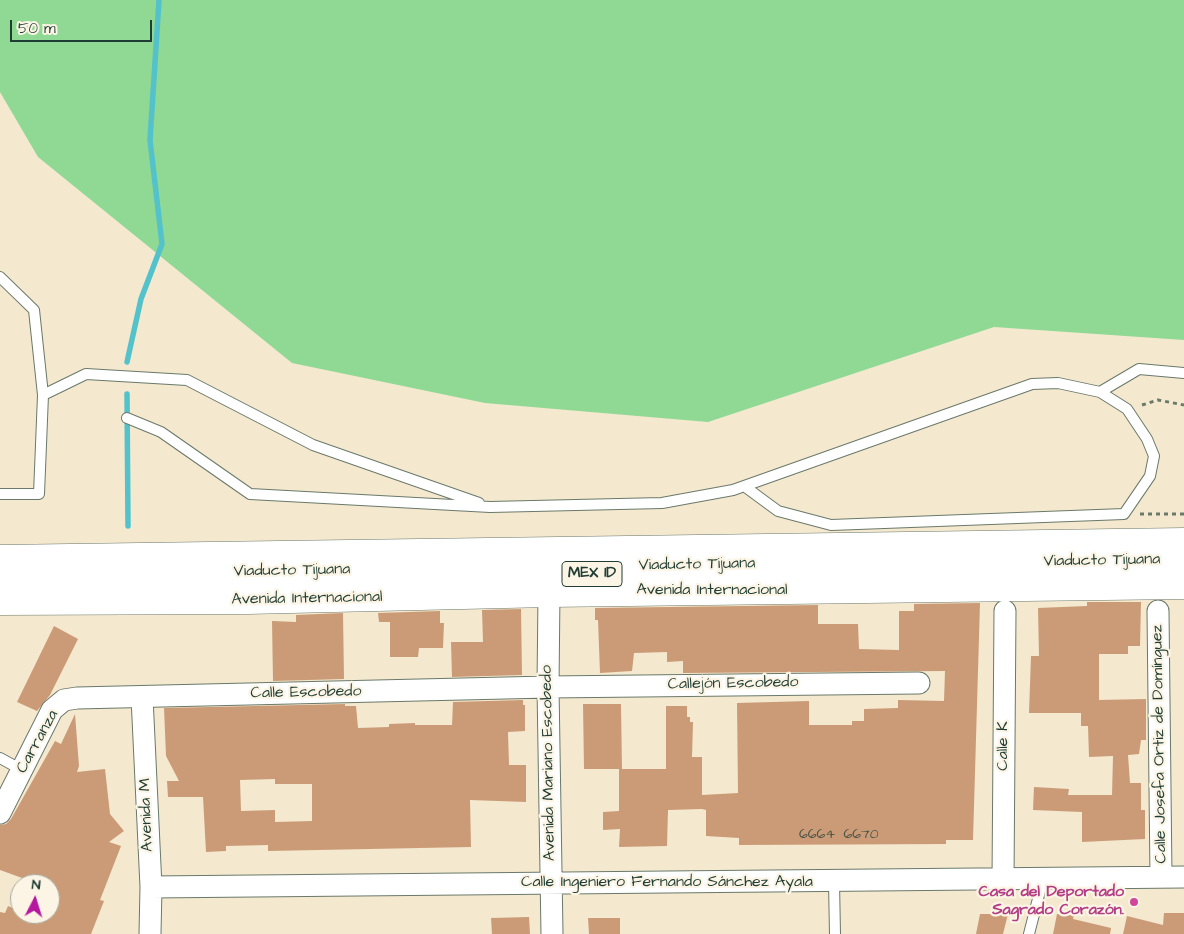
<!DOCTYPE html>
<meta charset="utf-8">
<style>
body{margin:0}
#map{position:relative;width:1184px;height:934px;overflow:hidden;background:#f4e8cf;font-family:"Architects Daughter",sans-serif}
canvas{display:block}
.north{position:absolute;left:10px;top:874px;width:50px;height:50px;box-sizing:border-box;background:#fcf5e5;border:1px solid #a4ab9e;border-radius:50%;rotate:5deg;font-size:14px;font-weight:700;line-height:20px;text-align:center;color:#1f3d34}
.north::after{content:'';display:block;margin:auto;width:18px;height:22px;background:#b5179e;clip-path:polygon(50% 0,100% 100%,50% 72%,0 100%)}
.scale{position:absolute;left:10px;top:20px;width:142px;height:22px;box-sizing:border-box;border:2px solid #1f3d34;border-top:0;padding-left:6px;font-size:15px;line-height:18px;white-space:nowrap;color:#1f3d34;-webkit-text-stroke:4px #fcf5e5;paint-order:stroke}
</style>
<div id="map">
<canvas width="1184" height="934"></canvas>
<div class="north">N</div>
<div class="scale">50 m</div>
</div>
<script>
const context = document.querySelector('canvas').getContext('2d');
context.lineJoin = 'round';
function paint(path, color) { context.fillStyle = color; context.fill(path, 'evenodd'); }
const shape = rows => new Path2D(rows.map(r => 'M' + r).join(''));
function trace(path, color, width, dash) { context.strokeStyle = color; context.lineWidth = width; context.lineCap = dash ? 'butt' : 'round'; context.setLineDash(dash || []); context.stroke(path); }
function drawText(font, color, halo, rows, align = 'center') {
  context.font = font + ' "Architects Daughter",sans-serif'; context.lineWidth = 4.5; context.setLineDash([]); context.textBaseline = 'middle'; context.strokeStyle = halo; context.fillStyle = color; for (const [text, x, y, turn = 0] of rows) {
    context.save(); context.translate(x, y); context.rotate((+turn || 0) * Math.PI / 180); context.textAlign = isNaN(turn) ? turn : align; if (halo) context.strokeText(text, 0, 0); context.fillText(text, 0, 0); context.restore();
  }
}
const green = shape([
 [0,0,1184,0,1184,340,994,327,708,422,485,403,292,363,38,157,0,92]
]);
const stream = shape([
 [127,362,141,299,162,244,150,140,159,0],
 [127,394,128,526]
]);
const building = shape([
 [1087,602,1141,602,1140,646,1128,646,1128,654,1099,654,1099,700,1146,699,1146,740,1141,740,1139,754,1128,755,1130,783,1141,783,1141,810,1145,810,1145,839,1082,842,1082,812,1033,810,1034,787,1069,789,1068,795,1112,795,1113,756,1089,757,1088,726,1081,726,1081,713,1029,713,1031,656,1039,656,1038,608,1087,606],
 [980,603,973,840,946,840,946,844,739,845,739,838,706,836,706,810,702,809,668,810,667,846,619,847,620,829,603,830,603,812,619,811,619,769,584,769,583,704,621,704,622,769,666,769,666,706,687,706,687,717,690,717,690,722,693,722,692,757,702,757,702,795,738,793,737,703,809,701,809,725,852,725,852,721,864,721,864,709,898,708,898,700,944,701,945,671,683,673,683,661,667,662,667,652,634,653,632,671,600,673,598,620,595,620,595,608,818,605,818,624,858,624,859,649,899,650,899,611,914,611,914,604],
 [521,609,522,675,452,677,451,642,483,642,482,610],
 [440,611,440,623,444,623,443,648,419,648,418,657,390,657,390,622,379,622,378,613],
 [343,613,344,679,273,681,272,621,296,622,296,615],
 [54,626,78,639,50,695,37,711,17,702],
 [523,700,523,705,525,705,525,731,508,732,509,765,526,765,526,802,470,800,471,847,268,851,268,845,226,846,226,851,206,852,203,797,168,797,167,781,179,781,166,756,164,708,345,704,345,706,356,706,358,728,389,727,389,724,415,723,415,725,452,725,453,702],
 [275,779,275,784,312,784,312,821,275,822,275,810,241,811,240,780],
 [75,714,79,766,77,772,105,769,110,814,124,831,109,842,121,846,100,900,104,901,91,934,0,934,0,912,5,913,8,906,13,908,20,891,20,914,50,914,50,884,23,884,25,879,0,870,0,825,6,824,11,819,55,741,61,744],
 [1164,913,1184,913,1184,934,1123,934,1127,916,1163,925],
 [980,914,1008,914,1003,934,976,934],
 [1057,914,1074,915,1073,919,1111,928,1110,934,1053,934],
 [529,917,530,934,492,934,491,918],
 [588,918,620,918,620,934,589,934]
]);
const path = shape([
 [1142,405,1158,400,1184,405],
 [1140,514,1184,514]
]);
const lane = shape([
 [0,277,34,310,43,395,86,374,187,380,313,445,479,503],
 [1100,392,1139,369,1184,373],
 [127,418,161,432,250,494,490,507,662,503,733,490,1032,384,1058,383,1100,392,1127,409,1147,439,1154,456,1150,476,1124,514,831,525,778,511,744,486],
 [0,494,39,494,43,395],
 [0,758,22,770],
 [834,882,835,934],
 [1029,934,1043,879]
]);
const street = shape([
 [549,593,548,687,552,934],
 [1158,611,1161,877],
 [142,697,151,887,150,934],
 [0,813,52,710,64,700,77,698,548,687,919,683],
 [1003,880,1005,611],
 [151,887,1184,877]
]);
const secondary = shape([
 [0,601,248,600,549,593,1184,585]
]);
const highway = shape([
 [0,559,1184,542],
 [0,583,1184,566]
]);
const markers = [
 [1134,902,5,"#d1479c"]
];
const numberNames = [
 ["6664",817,835],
 ["6670",861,835]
];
const shields = [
 [592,574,60]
];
const shieldNames = [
 ["MEX 1D",592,574]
];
const streetNames = [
 ["Viaducto Tijuana",1102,561,-1],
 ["Viaducto Tijuana",697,565,-1],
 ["Viaducto Tijuana",292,571,-1],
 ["Avenida Internacional",712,591],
 ["Avenida Internacional",307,599,-1],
 ["Callejón Escobedo",733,684,-1],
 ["Calle Escobedo",306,693,-1],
 ["Carranza",38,742,-61],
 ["Calle Josefa Ortiz de Domínguez",1160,744,-91],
 ["Calle K",1004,746,-90],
 ["Avenida Mariano Escobedo",549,763,-91],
 ["Avenida M",147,815,-92],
 ["Calle Ingeniero Fernando Sánchez Ayala",667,883]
];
const hotelNames = [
 ["Casa del Deportado",1124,893],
 ["Sagrado Corazón.",1124,911]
];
paint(green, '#8fd994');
trace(stream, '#54c2cb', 5.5);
paint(building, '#cb9b77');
trace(lane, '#6a796a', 12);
trace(street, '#6a796a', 23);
trace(secondary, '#6a796a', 29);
trace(highway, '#6a796a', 29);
trace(path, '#6a796a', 3, [4, 4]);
trace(lane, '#fff', 10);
trace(street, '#fff', 21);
trace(secondary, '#fff', 28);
trace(highway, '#fff', 28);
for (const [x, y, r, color] of markers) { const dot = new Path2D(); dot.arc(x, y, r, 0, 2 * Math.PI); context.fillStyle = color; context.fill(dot); trace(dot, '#fcf5e5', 2); }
drawText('14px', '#4a5445', null, numberNames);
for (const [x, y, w] of shields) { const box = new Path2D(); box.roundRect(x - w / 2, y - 12.5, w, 25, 4); context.fillStyle = '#fcf5e5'; context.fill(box); trace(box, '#1f3d34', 1); }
drawText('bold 15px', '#1f3d34', null, shieldNames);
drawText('16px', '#1f3d34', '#fcf5e5', streetNames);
drawText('bold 16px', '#b23c85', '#fcf5e5', hotelNames, 'right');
</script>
